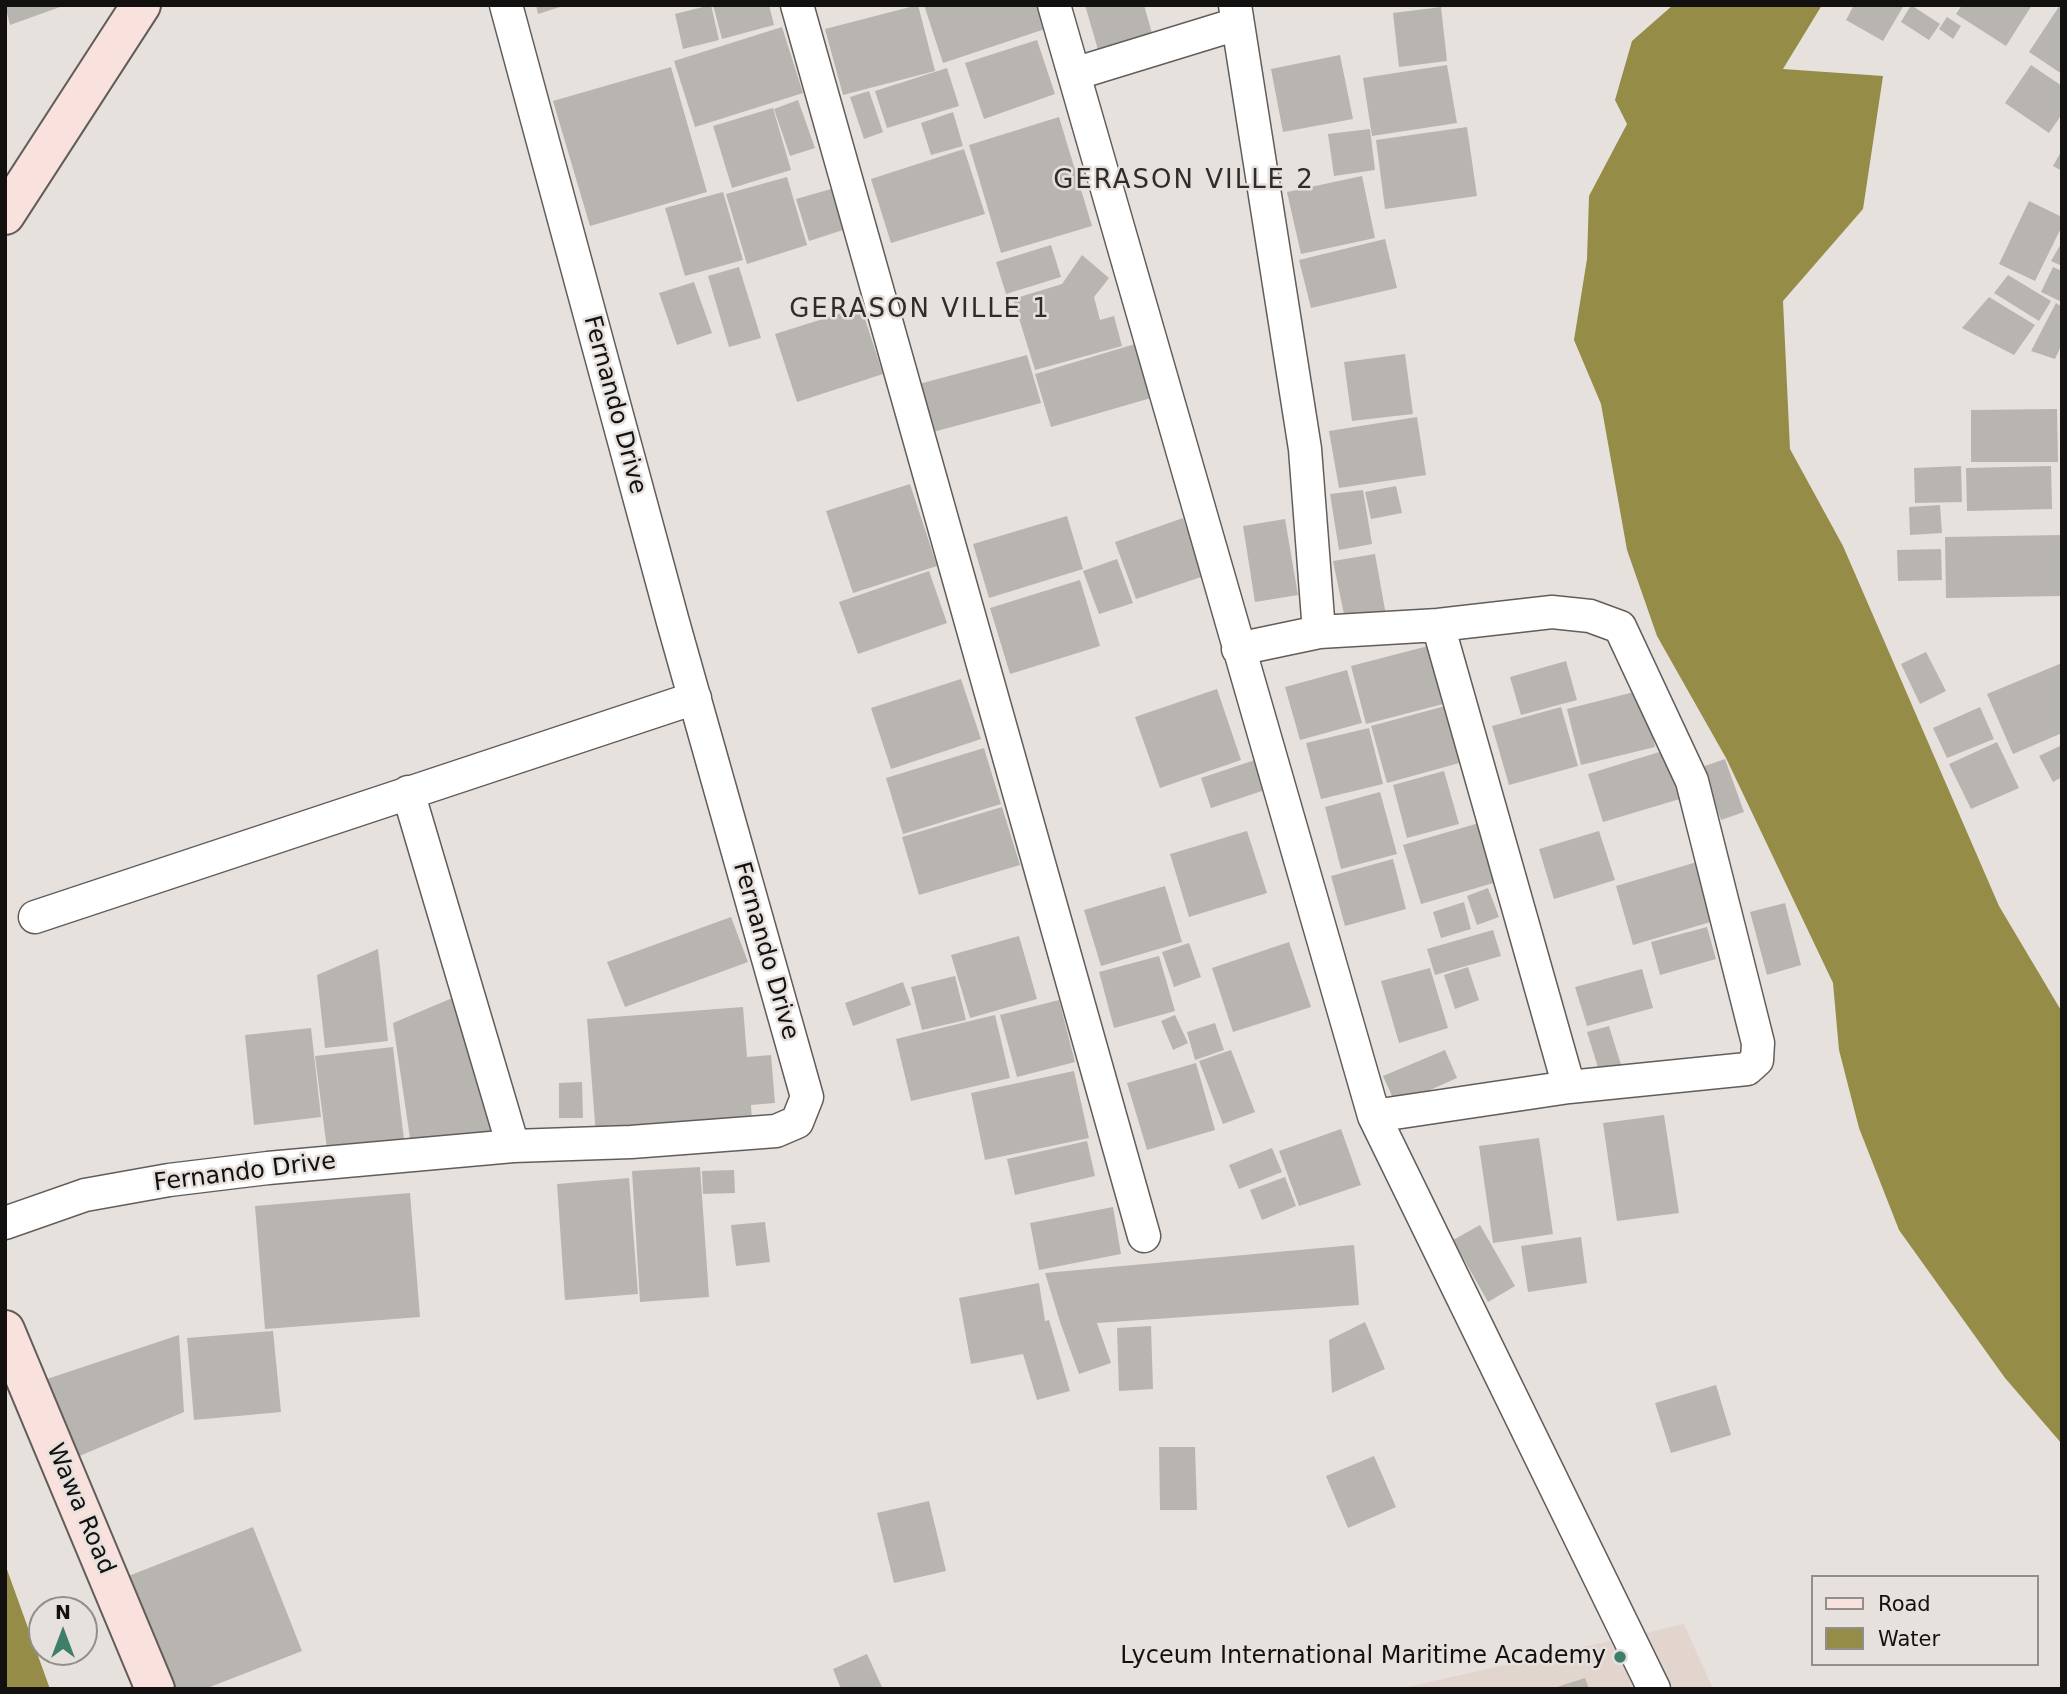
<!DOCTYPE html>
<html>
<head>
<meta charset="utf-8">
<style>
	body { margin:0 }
	#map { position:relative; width:2067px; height:1694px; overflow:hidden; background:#e7e1dd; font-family:"DejaVu Sans",sans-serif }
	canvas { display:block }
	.frame { position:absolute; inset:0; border:7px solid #131110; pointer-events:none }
	.legend { position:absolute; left:1811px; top:1575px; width:228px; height:91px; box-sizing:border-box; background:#e7e1dd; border:2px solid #928e8b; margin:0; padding:9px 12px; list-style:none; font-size:21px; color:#131110 }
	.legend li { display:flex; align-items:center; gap:14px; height:35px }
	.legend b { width:35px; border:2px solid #928e8b }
	.north { position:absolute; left:28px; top:1596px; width:70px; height:70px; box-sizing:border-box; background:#e7e1dd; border:2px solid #928e8b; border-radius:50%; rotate:0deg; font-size:19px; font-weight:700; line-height:28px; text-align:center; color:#131110 }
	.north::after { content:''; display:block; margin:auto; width:24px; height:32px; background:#407e6c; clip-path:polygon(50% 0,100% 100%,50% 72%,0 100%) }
</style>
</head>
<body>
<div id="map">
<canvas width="2067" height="1694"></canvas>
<div class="frame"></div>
<ul class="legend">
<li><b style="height:9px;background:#f9e2dd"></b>Road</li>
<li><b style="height:19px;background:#958c47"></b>Water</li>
</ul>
<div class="north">N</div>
</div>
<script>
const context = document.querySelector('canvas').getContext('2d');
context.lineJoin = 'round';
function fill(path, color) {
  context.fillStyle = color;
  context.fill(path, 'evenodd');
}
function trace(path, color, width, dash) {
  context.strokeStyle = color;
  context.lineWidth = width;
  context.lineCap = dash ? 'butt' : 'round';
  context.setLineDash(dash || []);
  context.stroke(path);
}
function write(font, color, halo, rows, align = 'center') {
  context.font = font + ' "DejaVu Sans",sans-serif';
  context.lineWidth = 5;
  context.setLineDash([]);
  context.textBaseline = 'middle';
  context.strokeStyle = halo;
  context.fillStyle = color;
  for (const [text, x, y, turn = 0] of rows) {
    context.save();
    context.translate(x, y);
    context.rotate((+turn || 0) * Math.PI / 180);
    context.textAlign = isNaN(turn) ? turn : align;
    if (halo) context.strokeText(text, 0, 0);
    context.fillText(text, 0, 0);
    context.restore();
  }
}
const built = new Path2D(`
	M1684,1624L1713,1689H1399Z`);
const water = new Path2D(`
	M1673,5H1822L1783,69L1883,76L1863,209L1783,301L1790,449L1843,546L1999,906L2062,1012V1444L2005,1378L1899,1230L1859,1128L1839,1050L1833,983L1726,758L1657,636L1627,550L1601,404L1574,340L1587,259L1589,196L1627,124L1615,100L1632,41Z
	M5,1564L50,1689H5Z`);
const building = new Path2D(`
	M5,5H63V6L10,25Z
	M536,5H563V6L538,14Z
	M711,5L719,40L683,49L675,14Z
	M713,5H769L774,25L722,39Z
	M918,5L935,71L843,95L825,29Z
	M924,5H1044L1051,27L943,63Z
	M1085,5H1144L1155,44L1101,60Z
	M1854,5H1904L1883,41L1846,20Z
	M1911,5L1940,24L1929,40L1901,22Z
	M1962,5H2032L2006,46L1956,14Z
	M2060,5H2062V74L2029,52Z
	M1441,7L1447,61L1399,67L1393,13Z
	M1947,17L1961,26L1953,39L1939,29Z
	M782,27L803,93L695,127L674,61Z
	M1037,40L1055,94L984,119L965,63Z
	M1340,55L1353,119L1283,132L1271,69Z
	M1447,65L1457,123L1372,136L1363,78Z
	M2031,65L2062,86V114L2049,133L2005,103Z
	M671,67L707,192L590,226L553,101Z
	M947,68L959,106L887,128L875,91Z
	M869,91L883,132L864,139L850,97Z
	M798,100L815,148L790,156L774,109Z
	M773,108L791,170L732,188L713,126Z
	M953,112L963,146L931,155L921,123Z
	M1059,117L1092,226L1001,253L969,145Z
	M1467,127L1477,196L1385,209L1376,140Z
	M1370,129L1375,170L1334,176L1328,134Z
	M964,149L985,214L891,243L871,179Z
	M2062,150V171L2053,166Z
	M1362,176L1375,238L1301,254L1287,192Z
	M787,177L807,245L747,264L726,194Z
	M831,189L843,230L809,241L796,199Z
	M723,192L743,260L685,276L665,208Z
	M2029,201L2062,217V226L2035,281L1999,264Z
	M1385,239L1397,288L1311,308L1299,260Z
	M2062,242V266L2051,261Z
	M1051,245L1061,277L1006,294L996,262Z
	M1082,255L1109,278L1094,297L1100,320L1114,316L1122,346L1035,370L1013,299L1062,284Z
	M739,267L761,338L729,347L708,276Z
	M2053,267L2062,271V302L2041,292Z
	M2008,275L2051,301L2039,321L1994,293Z
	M694,282L712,333L677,345L659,293Z
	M1989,297L2035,325L2014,355L1962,328Z
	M2056,303L2062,307V344L2055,359L2031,351Z
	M861,307L883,374L797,402L775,334Z
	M1135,344L1151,398L1051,427L1035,374Z
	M1405,354L1413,414L1352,421L1344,362Z
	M1027,355L1041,403L933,432L919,384Z
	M2057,409L2058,462H1971V410Z
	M1417,417L1426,475L1339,488L1329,431Z
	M1961,466L1962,502L1915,503L1914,468Z
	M2051,466L2052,509L1967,511L1966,468Z
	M910,484L937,566L853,593L826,511Z
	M1396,486L1402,513L1371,519L1365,492Z
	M1363,490L1372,544L1339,550L1330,494Z
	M1940,505L1942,533L1910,535L1909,507Z
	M1067,516L1083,569L989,598L973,544Z
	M1183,518L1204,576L1136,599L1115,542Z
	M1285,519L1298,595L1255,602L1243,526Z
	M2061,535V596L1946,598L1945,537Z
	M1941,549L1942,580L1898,581L1897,550Z
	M1375,554L1387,621L1347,629L1333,561Z
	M1117,559L1133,603L1099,614L1083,571Z
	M929,571L947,623L858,654L839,602Z
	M1080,580L1100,646L1010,674L990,608Z
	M1432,645L1447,703L1366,724L1351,666Z
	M1926,652L1946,691L1920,704L1901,664Z
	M1566,661L1577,700L1521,715L1510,677Z
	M2062,663V733L2013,754L1987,694Z
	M1347,670L1362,723L1300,740L1285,687Z
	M961,679L981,739L891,769L871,708Z
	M1217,689L1241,760L1160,788L1135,717Z
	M1642,690L1655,747L1581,765L1567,709Z
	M1449,705L1463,762L1387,783L1371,726Z
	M1561,707L1578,766L1509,785L1492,726Z
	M1980,707L1994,739L1947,758L1933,728Z
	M1369,728L1383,784L1321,799L1306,743Z
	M1997,742L2019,788L1971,809L1949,764Z
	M2062,745V777L2053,782L2039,756Z
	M984,748L1001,804L903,834L886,778Z
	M1669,749L1683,798L1603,822L1588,774Z
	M1725,759L1744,812L1721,820L1702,767Z
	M1255,760L1265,790L1211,808L1201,778Z
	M1444,771L1459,824L1407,838L1393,785Z
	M1380,792L1397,854L1341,869L1325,807Z
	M1002,807L1020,865L919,895L902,837Z
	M1479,823L1497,882L1421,904L1403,845Z
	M1247,831L1267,893L1189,917L1170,854Z
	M1599,831L1615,880L1554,899L1539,849Z
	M1393,859L1406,909L1345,926L1331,876Z
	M1707,859L1724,918L1633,945L1616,886Z
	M1165,886L1182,942L1101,966L1084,910Z
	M1488,888L1499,917L1477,925L1467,896Z
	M1464,902L1471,929L1441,938L1433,912Z
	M1785,903L1801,965L1767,975L1750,912Z
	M731,917L748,962L625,1007L607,962Z
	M1707,927L1716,959L1660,975L1651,942Z
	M1493,930L1501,956L1435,975L1427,949Z
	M1019,936L1037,999L970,1018L951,955Z
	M1289,942L1311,1007L1233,1032L1212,968Z
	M1189,943L1201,977L1174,987L1162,952Z
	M378,949L388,1041L325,1048L317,975Z
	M1159,956L1175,1011L1114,1028L1099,972Z
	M1468,967L1479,1000L1455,1009L1444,975Z
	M1430,968L1448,1028L1399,1043L1381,981Z
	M1642,969L1653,1008L1587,1026L1575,987Z
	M955,976L966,1020L922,1030L911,987Z
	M903,982L911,1005L853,1026L845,1003Z
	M457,996L497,1135L411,1145L393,1023Z
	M1059,1000L1075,1062L1017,1077L1000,1015Z
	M743,1007L747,1057L771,1055L775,1103L751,1105L752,1125L596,1136L587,1019Z
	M995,1015L1010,1078L911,1101L896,1039Z
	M1175,1015L1188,1043L1173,1050L1161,1021Z
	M1215,1023L1224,1050L1195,1060L1187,1032Z
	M1609,1026L1623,1071L1601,1077L1587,1032Z
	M311,1028L321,1117L254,1125L245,1035Z
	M393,1047L405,1148L328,1157L315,1056Z
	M1231,1050L1255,1112L1223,1124L1199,1061Z
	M1445,1050L1457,1078L1396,1105L1383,1076Z
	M1196,1063L1215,1130L1147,1150L1127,1083Z
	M1074,1071L1089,1138L985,1160L971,1093Z
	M582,1082L583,1118H559V1083Z
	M1664,1115L1679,1213L1617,1221L1603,1123Z
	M1341,1129L1361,1185L1299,1206L1279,1151Z
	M1539,1138L1553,1234L1493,1243L1479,1146Z
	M1087,1141L1095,1176L1015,1195L1007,1159Z
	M1272,1148L1282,1172L1239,1189L1229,1165Z
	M700,1167L709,1297L640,1302L632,1171Z
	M734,1170L735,1193L703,1194L702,1171Z
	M1285,1177L1296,1206L1262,1220L1250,1190Z
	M629,1178L638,1294L565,1300L557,1184Z
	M410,1193L420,1317L265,1329L255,1206Z
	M1113,1207L1121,1254L1039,1270L1030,1223Z
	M765,1222L770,1262L736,1266L731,1225Z
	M1480,1225L1515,1286L1488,1302L1453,1240Z
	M1581,1237L1587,1283L1528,1292L1521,1246Z
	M1354,1245L1359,1305L1097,1323L1111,1363L1079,1374L1061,1325L1045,1273Z
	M1039,1283L1045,1321L1049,1320L1070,1391L1037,1400L1023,1354L971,1364L959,1298Z
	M1365,1322L1385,1369L1332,1393L1329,1340Z
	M1151,1326L1153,1389L1119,1391L1117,1328Z
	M273,1331L281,1412L194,1420L187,1338Z
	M179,1335L184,1412L77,1457L47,1379Z
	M1716,1385L1731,1435L1671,1453L1655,1403Z
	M1159,1447H1195L1197,1510H1160Z
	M1374,1456L1396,1507L1348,1528L1326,1476Z
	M929,1501L946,1571L894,1583L877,1513Z
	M253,1527L302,1651L205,1689H171L126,1577Z
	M867,1654L882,1687L841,1689L833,1669Z
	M1585,1678L1589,1689H1554V1688Z`);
const street = new Path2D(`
	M797,5L1144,1236
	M1054,5L1374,1116L1654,1689
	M1235,5L1305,449L1319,632L1438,625L1552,612L1590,616L1620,627L1692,781L1758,1043L1757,1060L1747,1069L1569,1087L1374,1116
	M1074,74L1237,24
	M1438,625L1569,1087
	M1238,649L1319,632
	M408,792L513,1146
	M35,917L695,698
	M5,1223L85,1195L169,1180L268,1168L513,1146L631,1142L776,1131L797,1122L807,1097L673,622L506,5`);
const secondary = new Path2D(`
	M5,215L141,5
	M5,1330L155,1689`);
const markers = [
	[1620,1657,7,"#407e6c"]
];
const streetNames = [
	["Fernando Drive",614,405,75],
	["Fernando Drive",765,951,74],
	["Fernando Drive",245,1173,-7],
	["Wawa Road",80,1509,67]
];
const poiNames = [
	["Lyceum International Maritime Academy",1606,1657]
];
const neighbourhoodNames = [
	["GERASON VILLE 2",1184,181],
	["GERASON VILLE 1",920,310]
];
fill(built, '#e2d5cd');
fill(water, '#958c47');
fill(building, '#b8b4af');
trace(street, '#625d5a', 35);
trace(secondary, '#625d5a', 42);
trace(street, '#fff', 32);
trace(secondary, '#f9e2dd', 38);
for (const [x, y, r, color] of markers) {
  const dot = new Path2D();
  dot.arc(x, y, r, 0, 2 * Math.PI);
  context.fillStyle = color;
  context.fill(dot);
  trace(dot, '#e7e1dd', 2.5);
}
write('24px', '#131110', '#e7e1dd', streetNames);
write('24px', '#131110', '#e7e1dd', poiNames, 'right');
context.letterSpacing = '2px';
write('26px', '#312c29', '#e7e1dd', neighbourhoodNames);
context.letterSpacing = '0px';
</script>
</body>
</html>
